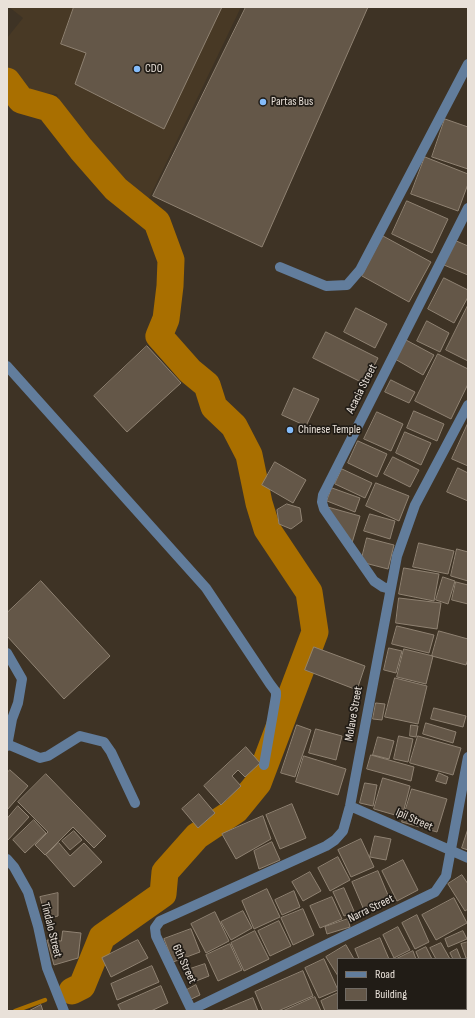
<!DOCTYPE html>
<html>
<head>
<meta charset="utf-8">
<style>
	body { margin:0 }
	#map { position:relative; width:475px; height:1018px; overflow:hidden; background:#3e3325; font-family:"Sofia Sans Condensed",sans-serif }
	canvas { display:block }
	.frame { position:absolute; inset:0; border:8px solid #e9e1d9; pointer-events:none }
	.legend { position:absolute; left:337px; top:958px; width:130px; height:52px; box-sizing:border-box; background:#211c16; border:1px solid #716b64; margin:0; padding:5px 7px; list-style:none; font-size:12px; color:#e9e1d9 }
	.legend li { display:flex; align-items:center; gap:8px; height:20px }
	.legend b { width:20px; border:1px solid #716b64 }
</style>
</head>
<body>
<div id="map">
<canvas width="475" height="1018"></canvas>
<div class="frame"></div>
<ul class="legend">
<li><b style="height:5px;background:#627d9c"></b>Road</li>
<li><b style="height:11px;background:#645748"></b>Building</li>
</ul>
</div>
<script>
const context = document.querySelector('canvas').getContext('2d');
context.lineJoin = 'round';
function fill(path, color) {
  context.fillStyle = color;
  context.fill(path, 'evenodd');
}
function trace(path, color, width, dash) {
  context.strokeStyle = color;
  context.lineWidth = width;
  context.lineCap = dash ? 'butt' : 'round';
  context.setLineDash(dash || []);
  context.stroke(path);
}
function write(font, color, halo, rows, align = 'center') {
  context.font = font + ' "Sofia Sans Condensed",sans-serif';
  context.lineWidth = 3.5;
  context.setLineDash([]);
  context.textBaseline = 'middle';
  context.strokeStyle = halo;
  context.fillStyle = color;
  for (const [text, x, y, turn = 0] of rows) {
    context.save();
    context.translate(x, y);
    context.rotate((+turn || 0) * Math.PI / 180);
    context.textAlign = isNaN(turn) ? turn : align;
    if (halo) context.strokeText(text, 0, 0);
    context.fillText(text, 0, 0);
    context.restore();
  }
}
const built = new Path2D(`
	M9,7H241L143,211L65,125L57,94L20,92L7,73V38L23,18Z`);
const stream = new Path2D(`
	M15,1011L45,1000`);
const river = new Path2D(`
	M7,81L21,100L49,108L81,149L116,189L157,222L171,260L170,286L166,319L159,336L190,371L207,385L214,407L234,426L249,455L259,503L267,529L309,592L315,632L258,783L236,810L197,836L165,872L163,894L102,937L82,986L72,991`);
const building = new Path2D(`
	M74,7H222L164,129L75,84L86,53L61,44Z
	M246,7H368L262,247L153,196Z
	M445,119L468,127V169L432,157Z
	M425,157L468,174V184L458,211L411,194Z
	M407,201L448,219L432,253L392,234Z
	M383,236L431,262L409,302L362,276Z
	M454,240L468,246V275L444,265Z
	M444,278L468,290V297L454,323L428,309Z
	M468,305V361L446,350Z
	M356,308L387,324L375,348L344,332Z
	M427,321L449,333L440,352L417,341Z
	M326,332L378,358L365,384L313,358Z
	M406,340L434,355L423,375L395,359Z
	M147,346L181,383L127,432L94,396Z
	M438,354L468,369V384L451,419L415,401Z
	M391,380L415,392L409,403L385,392Z
	M294,388L319,399L306,426L282,415Z
	M414,411L444,424L437,441L407,428Z
	M377,412L403,424L391,451L364,439Z
	M468,423V466L452,459Z
	M405,432L431,443L421,465L396,453Z
	M358,441L387,454L377,477L348,463Z
	M393,457L419,470L410,487L384,474Z
	M275,462L306,480L293,503L262,485Z
	M458,468L468,473V501L447,492Z
	M342,469L372,483L365,498L335,484Z
	M376,483L409,496L399,521L366,506Z
	M332,488L360,498L355,512L327,501Z
	M287,504L300,508L302,521L291,529L279,524L277,510Z
	M324,506L360,516L352,543Z
	M370,514L395,521L390,539L364,531Z
	M367,538L394,545L388,569L361,562Z
	M419,543L454,551L448,574L413,567Z
	M457,549L468,552V581L451,576Z
	M404,568L439,574L434,601L399,594Z
	M443,577L455,581L448,604L436,600Z
	M41,581L110,656L64,699L7,636V613Z
	M456,582L468,585V604L452,600Z
	M399,598L441,603L437,629L396,623Z
	M397,626L434,635L429,653L392,644Z
	M439,631L468,639V659L466,665L432,656Z
	M314,647L365,666L357,690L305,670Z
	M389,648L402,651L396,673L384,670Z
	M404,649L433,656L426,684L397,677Z
	M395,678L427,686L418,724L385,717Z
	M376,703L385,704L382,720L373,719Z
	M434,708L466,716L463,727L431,719Z
	M426,723L456,732L453,743L423,734Z
	M297,725L311,730L295,777L281,773Z
	M411,725L418,726L416,737L410,736Z
	M316,729L342,736L336,760L309,753Z
	M399,736L413,739L408,762L394,759Z
	M418,736L461,748L453,775L410,763Z
	M378,737L394,741L389,759L373,755Z
	M246,747L260,763L245,777L238,770L232,776L241,786L221,805L204,786Z
	M371,755L414,767L411,781L367,769Z
	M304,756L346,769L338,795L296,782Z
	M10,770L28,786L7,810V773Z
	M439,773L448,777L446,784L436,781Z
	M46,774L106,836L94,848L73,827L45,855L35,845L48,832L18,802Z
	M383,778L410,786L402,817L374,809Z
	M365,783L377,785L373,806L360,803Z
	M412,789L447,799L437,832L402,822Z
	M199,794L215,813L198,828L182,809Z
	M292,804L306,838L280,849L266,815Z
	M18,806L29,817L7,841V819Z
	M263,816L271,839L236,859L222,834Z
	M34,820L46,833L25,853L13,840Z
	M468,829V850L462,848Z
	M74,831L82,840L70,850L62,841Z
	M375,836L391,839L386,860L370,857Z
	M361,839L374,867L351,877L338,850Z
	M272,842L280,860L259,869L254,851Z
	M59,843L70,856L84,843L102,862L74,887L46,855Z
	M338,857L350,880L330,891L318,868Z
	M403,860L418,890L397,901L382,871Z
	M378,871L390,900L364,910L352,882Z
	M310,872L321,891L303,901L292,882Z
	M462,875L468,884V909L465,911L448,884Z
	M344,888L354,911L344,916L333,892Z
	M267,889L280,917L254,929L242,901Z
	M294,891L300,907L282,915L275,900Z
	M58,893V916L46,919L40,897Z
	M332,897L342,919L320,928L310,906Z
	M454,898L467,923L436,940L422,915Z
	M303,909L314,935L293,945L281,918Z
	M243,911L252,928L231,940L221,922Z
	M215,912L229,941L206,953L191,924Z
	M417,915L429,942L415,949L402,923Z
	M348,919L350,927L327,934L325,927Z
	M279,921L291,946L270,956L258,931Z
	M398,927L410,950L394,958L383,935Z
	M191,929L200,952L173,962L164,939Z
	M63,931L81,933L78,958L54,965L47,940L61,941Z
	M255,931L269,959L244,971L231,943Z
	M463,931L467,939L448,947L445,939Z
	M380,938L389,959H359L355,949Z
	M138,940L148,958L111,977L102,958Z
	M468,942V958H466L461,944Z
	M441,943L450,959H436L430,948Z
	M230,944L242,970L218,981L206,955Z
	M346,945L354,959H338V976L326,957Z
	M426,947L432,959H419L416,952Z
	M457,949L461,959H453L450,953Z
	M413,951L416,959H396Z
	M324,959L338,990L319,998L305,968Z
	M205,964L209,976L191,983L187,970Z
	M152,966L159,982L117,1000L111,984Z
	M303,971L313,996L278,1011H263L255,992Z
	M196,985L200,995L189,1000L185,991Z
	M161,986L168,1003L151,1011H121L118,1005Z
	M338,993V1009H352L353,1011H325L321,1001Z
	M315,997L321,1011H283Z
	M253,998L258,1011H221Z
	M466,999L468,1003V1011H438L443,1009H466Z
	M41,1005L43,1011H29Z`);
const minor = new Path2D(`
	M280,267L326,286L347,285L360,270L468,64
	M7,366L206,588L270,684L276,692V696L264,765
	M390,589L383,587L374,581L324,509L322,502L323,495L468,208
	M7,653L22,679L18,703L12,719L7,746
	M7,744L40,758L48,756L80,736L104,742L111,752L135,803
	M350,806L468,858
	M7,859L14,867L28,892L38,926L47,968L64,1011
	M466,977L468,976
	M191,1010L435,892L446,876L468,757
	M192,1011L156,936L155,928L160,921L326,846L335,840L343,831L350,806L397,556L415,505L468,405
	M395,1011L399,1009`);
const markers = [
	[137,69,4,"#84bcfb"],
	[263,102,4,"#84bcfb"],
	[290,430,4,"#84bcfb"]
];
const poiNames = [
	["CDO",145,69],
	["Partas Bus",271,102],
	["Chinese Temple",298,430]
];
const streetNames = [
	["Acacia Street",362,389,-63],
	["Molave Street",354,714,-80],
	["Ipil Street",414,820,24],
	["Narra Street",371,909,-26],
	["Tindalo Street",51,930,76],
	["6th Street",184,964,65]
];
fill(built, '#483925');
trace(stream, '#a96f00', 4.5);
trace(river, '#a96f00', 27);
fill(building, '#645748');
trace(building, '#8f8272', 1);
trace(minor, '#627d9c', 10);
for (const [x, y, r, color] of markers) {
  const dot = new Path2D();
  dot.arc(x, y, r, 0, 2 * Math.PI);
  context.fillStyle = color;
  context.fill(dot);
  trace(dot, '#211c16', 1.5);
}
write('12px', '#e9e1d9', '#211c16', poiNames, 'left');
write('12px', '#e9e1d9', '#211c16', streetNames);
</script>
</body>
</html>
